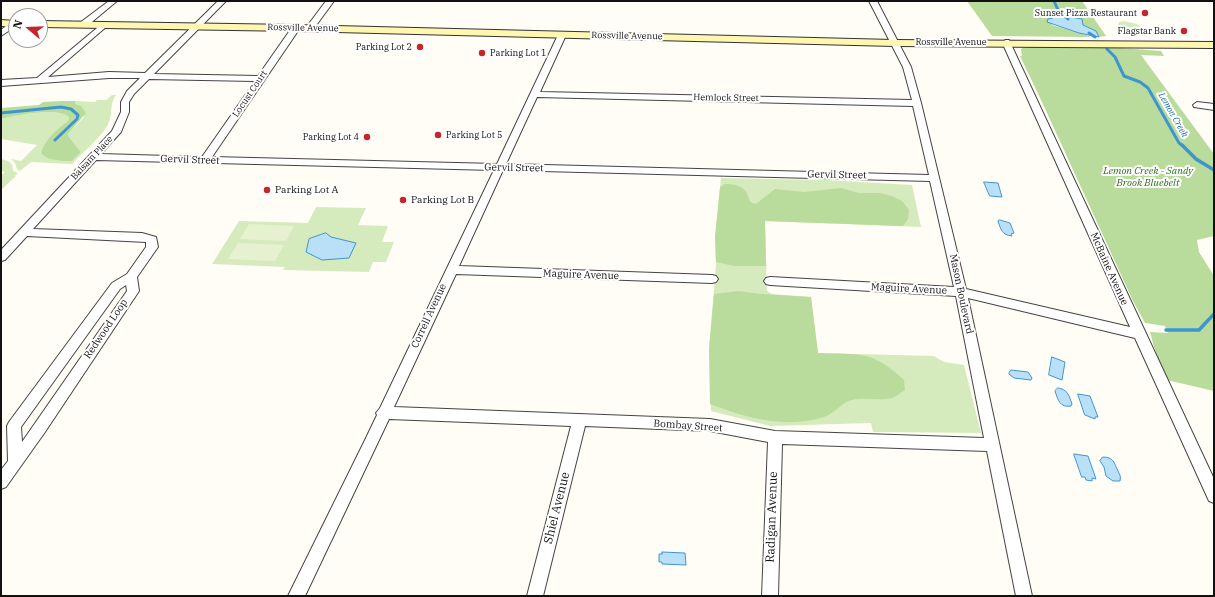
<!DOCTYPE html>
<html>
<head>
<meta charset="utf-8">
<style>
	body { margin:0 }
	#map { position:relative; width:1215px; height:597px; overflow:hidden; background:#fffdf5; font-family:"IBM Plex Serif",serif }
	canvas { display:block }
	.frame { position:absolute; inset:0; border:2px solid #111; pointer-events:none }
	.north { position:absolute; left:8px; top:8px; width:40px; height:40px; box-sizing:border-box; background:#fff; border:1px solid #a0a0a0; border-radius:50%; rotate:289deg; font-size:11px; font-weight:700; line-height:16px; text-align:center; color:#111 }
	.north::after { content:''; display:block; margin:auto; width:14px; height:18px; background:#c4262e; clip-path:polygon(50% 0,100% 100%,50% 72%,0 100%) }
</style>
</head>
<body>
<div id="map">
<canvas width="1215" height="597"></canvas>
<div class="frame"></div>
<div class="north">N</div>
</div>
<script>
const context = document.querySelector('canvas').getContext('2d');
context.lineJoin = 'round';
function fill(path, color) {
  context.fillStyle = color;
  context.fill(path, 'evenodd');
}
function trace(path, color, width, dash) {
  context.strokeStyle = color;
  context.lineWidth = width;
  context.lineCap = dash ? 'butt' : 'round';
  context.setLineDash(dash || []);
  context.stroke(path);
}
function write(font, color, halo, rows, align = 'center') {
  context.font = font + ' "IBM Plex Serif",serif';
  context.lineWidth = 4;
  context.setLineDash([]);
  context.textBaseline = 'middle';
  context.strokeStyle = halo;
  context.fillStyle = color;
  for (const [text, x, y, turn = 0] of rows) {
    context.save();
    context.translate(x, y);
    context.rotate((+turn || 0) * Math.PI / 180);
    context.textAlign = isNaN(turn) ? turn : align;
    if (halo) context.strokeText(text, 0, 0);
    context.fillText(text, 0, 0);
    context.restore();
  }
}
const green = new Path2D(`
	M1124,21L1137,24L1153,36H1132L1118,25L1119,22Z
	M112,95H116C109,105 113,112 109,122C105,134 81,154 72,164L31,162L20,171L17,169L15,163L11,159L21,161L37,145L1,139V119C16,115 56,107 70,117L69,120L58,129L52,159L72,161L81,152L69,137L68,134L84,117L75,104L76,101L95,102L97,100H106Z
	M1,159C9,161 13,162 13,171L18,173L15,176H16L1,190V175L5,172L1,171Z
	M721,178L826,180L912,185L921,227L765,221L767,291L772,294L811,297L818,353L934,356L944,362L964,365L981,433L873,432L871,423L770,426L711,411L709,348L716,265L715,237Z
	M316,207L366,208L358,225L388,226L382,242H394L386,262H373L369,272L283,270L285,267L212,264L239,221L308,223Z`);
const forest = new Path2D(`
	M967,1H1082L1106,36L1099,37L1096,31L1083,25L1079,17L1054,14L1051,15L1053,18L1052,25L1089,36L1090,37L992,36Z
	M1028,47H1108L1161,51L1164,56L1141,55L1214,154V236L1197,240L1199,252L1214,276V391L1167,380L1154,347L1150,332L1168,333L1165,326L1145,323L1133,301L1042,102L1020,56H1022L1021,50L1022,48Z
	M61,101H76L75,104L81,106L86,113L68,134L69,137L81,152L72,161C61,161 48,161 41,153C45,139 57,129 69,120V117C57,107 16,115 1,119V108L39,105L43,102Z
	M725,184C740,184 747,188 750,202L756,204L775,189L804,192L841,188L859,193H880L892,196L902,201L909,210L908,219L903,226L765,221L766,266H734L716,262L715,237L720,187Z
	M738,291L761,294L811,297L818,353C859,355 871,349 904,380L905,390C901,392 896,397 892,398C879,401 865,397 852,400C842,402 834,414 824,417C786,429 746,418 710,404L709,349L714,294Z`);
const pitch = new Path2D(`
	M249,224L294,226L286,241L240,239Z
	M238,243L284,245L275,261L228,259Z`);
const water = new Path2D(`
	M1054,14L1082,19L1083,25L1096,31L1099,37L1079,33L1047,22L1048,19L1053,18L1051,15Z
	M984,182L998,183L1002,197L990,196Z
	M1000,220L1010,223L1014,233L1011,234L1012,236C1002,235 1001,230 998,221Z
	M326,233L331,237L356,243L349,258L322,260L306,252L309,239Z
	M1052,357L1065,362L1062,380L1049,375Z
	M1011,370L1028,372L1032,378L1031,380L1014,378L1009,374Z
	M1058,388C1067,389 1069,395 1072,404L1071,406C1060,408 1058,400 1055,391Z
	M1078,394L1090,396L1098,417H1095V419L1085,415Z
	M1074,454L1088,456L1096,479L1092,478V481L1086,480L1085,477H1082Z
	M1103,457C1114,457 1114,463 1118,471C1120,475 1121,476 1120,481H1113L1106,476L1104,467L1100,461Z
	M662,552L685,553L686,565L662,564V562H659V554H662Z`);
const streamFar1 = new Path2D(`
	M1054,1L1058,10L1068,19
	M1089,33L1095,37
	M1107,49L1115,57L1124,76L1140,82L1148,88L1179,143L1183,146
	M1,113L61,107L71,109L78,115L77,119L55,140`);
const stream = new Path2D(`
	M1182,145L1196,159L1214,170
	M1166,330H1199L1214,314`);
const street = new Path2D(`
	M109,1H117L87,26H81V22Z
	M218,1H226L154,74L258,76L293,26H296L300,28L212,157L497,164L558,35L562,33L566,35L540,92L912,100L903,67L869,1H877L911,67L921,103L966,289L1130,327L1002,42L1006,40H1009L1214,479V503L1209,501L1135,338L968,298L1032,596H1016L987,451L782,444L778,596H762L768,442L710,431L585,426L543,596H527L571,426L389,419L305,596H288L366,438L377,415L376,413L380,408L494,170L96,160L33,229L142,233L156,237L158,247L137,277L139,291L45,432L6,487L1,489V470L8,461L7,426L9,422L112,283L127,274L146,247V242L27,236L5,260L1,261V250L112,131L121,112V102L127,91L140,78H109L1,86V80L37,78L103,23H106V27L48,77L109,72L145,73ZM149,79L255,81L202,157L101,154L121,132L129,112V102L134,94ZM537,97L913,106L929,175L506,164ZM503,170L930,181L954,287L770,277L766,278L764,281L766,284L770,285L956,296L984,438L775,431L710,419L394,407L456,274L712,283L716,282L718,279L716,276L712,275L459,266ZM126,285L127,291L22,442L21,427L120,289Z
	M326,1H334L312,31H306L305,29Z
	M11,22H16V26L1,36V30Z
	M1197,102L1214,104V110L1194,107L1193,105Z`);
const secondary = new Path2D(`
	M1,20L16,21V27L1,26Z
	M40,21L296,25L894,40L1214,42V48L894,46L296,31L40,27Z`);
const markers = [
	[1145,13,4,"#c4262e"],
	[1184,31,4,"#c4262e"],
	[420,47,4,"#c4262e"],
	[482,53,4,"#c4262e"],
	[438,135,4,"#c4262e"],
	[367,137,4,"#c4262e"],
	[267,190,4,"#c4262e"],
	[403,200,4,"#c4262e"]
];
const farPoinames = [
	["Sunset Pizza Restaurant",1137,13],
	["Flagstar Bank",1176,31],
	["Parking Lot 2",412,47],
	["Parking Lot 1",490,53,"left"],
	["Parking Lot 5",446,135,"left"],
	["Parking Lot 4",359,137]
];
const farStreetnames = [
	["Rossville Avenue",303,28,1],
	["Rossville Avenue",627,36,1],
	["Rossville Avenue",951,42],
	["Locust Court",250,94,-56],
	["Hemlock Street",726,98,1],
	["Balsam Place",92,158,-47]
];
const farWaternames = [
	["Lemon Creek",1173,115,60]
];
const streetNames = [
	["Gervil Street",190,160,2],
	["Gervil Street",514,168,1],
	["Gervil Street",837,175,1],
	["McBaine Avenue",1109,269,66],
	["Maguire Avenue",581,275,2],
	["Maguire Avenue",909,289,3],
	["Mason Boulevard",961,294,78],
	["Correll Avenue",429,316,-65],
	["Redwood Loop",106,329,-56],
	["Bombay Street",688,426,4]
];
const parkNames = [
	["Lemon Creek - Sandy",1148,171],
	["Brook Bluebelt",1148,183]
];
const poiNames = [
	["Parking Lot A",275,190],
	["Parking Lot B",411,200]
];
const nearStreetnames = [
	["Shiel Avenue",557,508,-76],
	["Radigan Avenue",772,517,-88]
];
fill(green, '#d5ebbd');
fill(forest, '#b9dc9c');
fill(pitch, '#e6f2cf');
fill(water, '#b9e0f7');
trace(water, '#3f96cf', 1);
trace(streamFar1, '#3f96cf', 3);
trace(stream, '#3f96cf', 3.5);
trace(street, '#444', 2);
trace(secondary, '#333', 2);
fill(street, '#fff');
fill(secondary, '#fff6b0');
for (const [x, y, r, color] of markers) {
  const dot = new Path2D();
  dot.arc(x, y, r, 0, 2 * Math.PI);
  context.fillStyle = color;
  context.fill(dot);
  trace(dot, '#fff', 1.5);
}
write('9px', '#111', '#fff', farPoinames, 'right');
write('9px', '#111', '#fff', farStreetnames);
write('italic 9px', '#1768a6', '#fff', farWaternames);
write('10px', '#111', '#fff', streetNames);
write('italic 10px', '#2f6b1f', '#fff', parkNames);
write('10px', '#111', '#fff', poiNames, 'left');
write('12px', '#111', '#fff', nearStreetnames);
</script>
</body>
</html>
